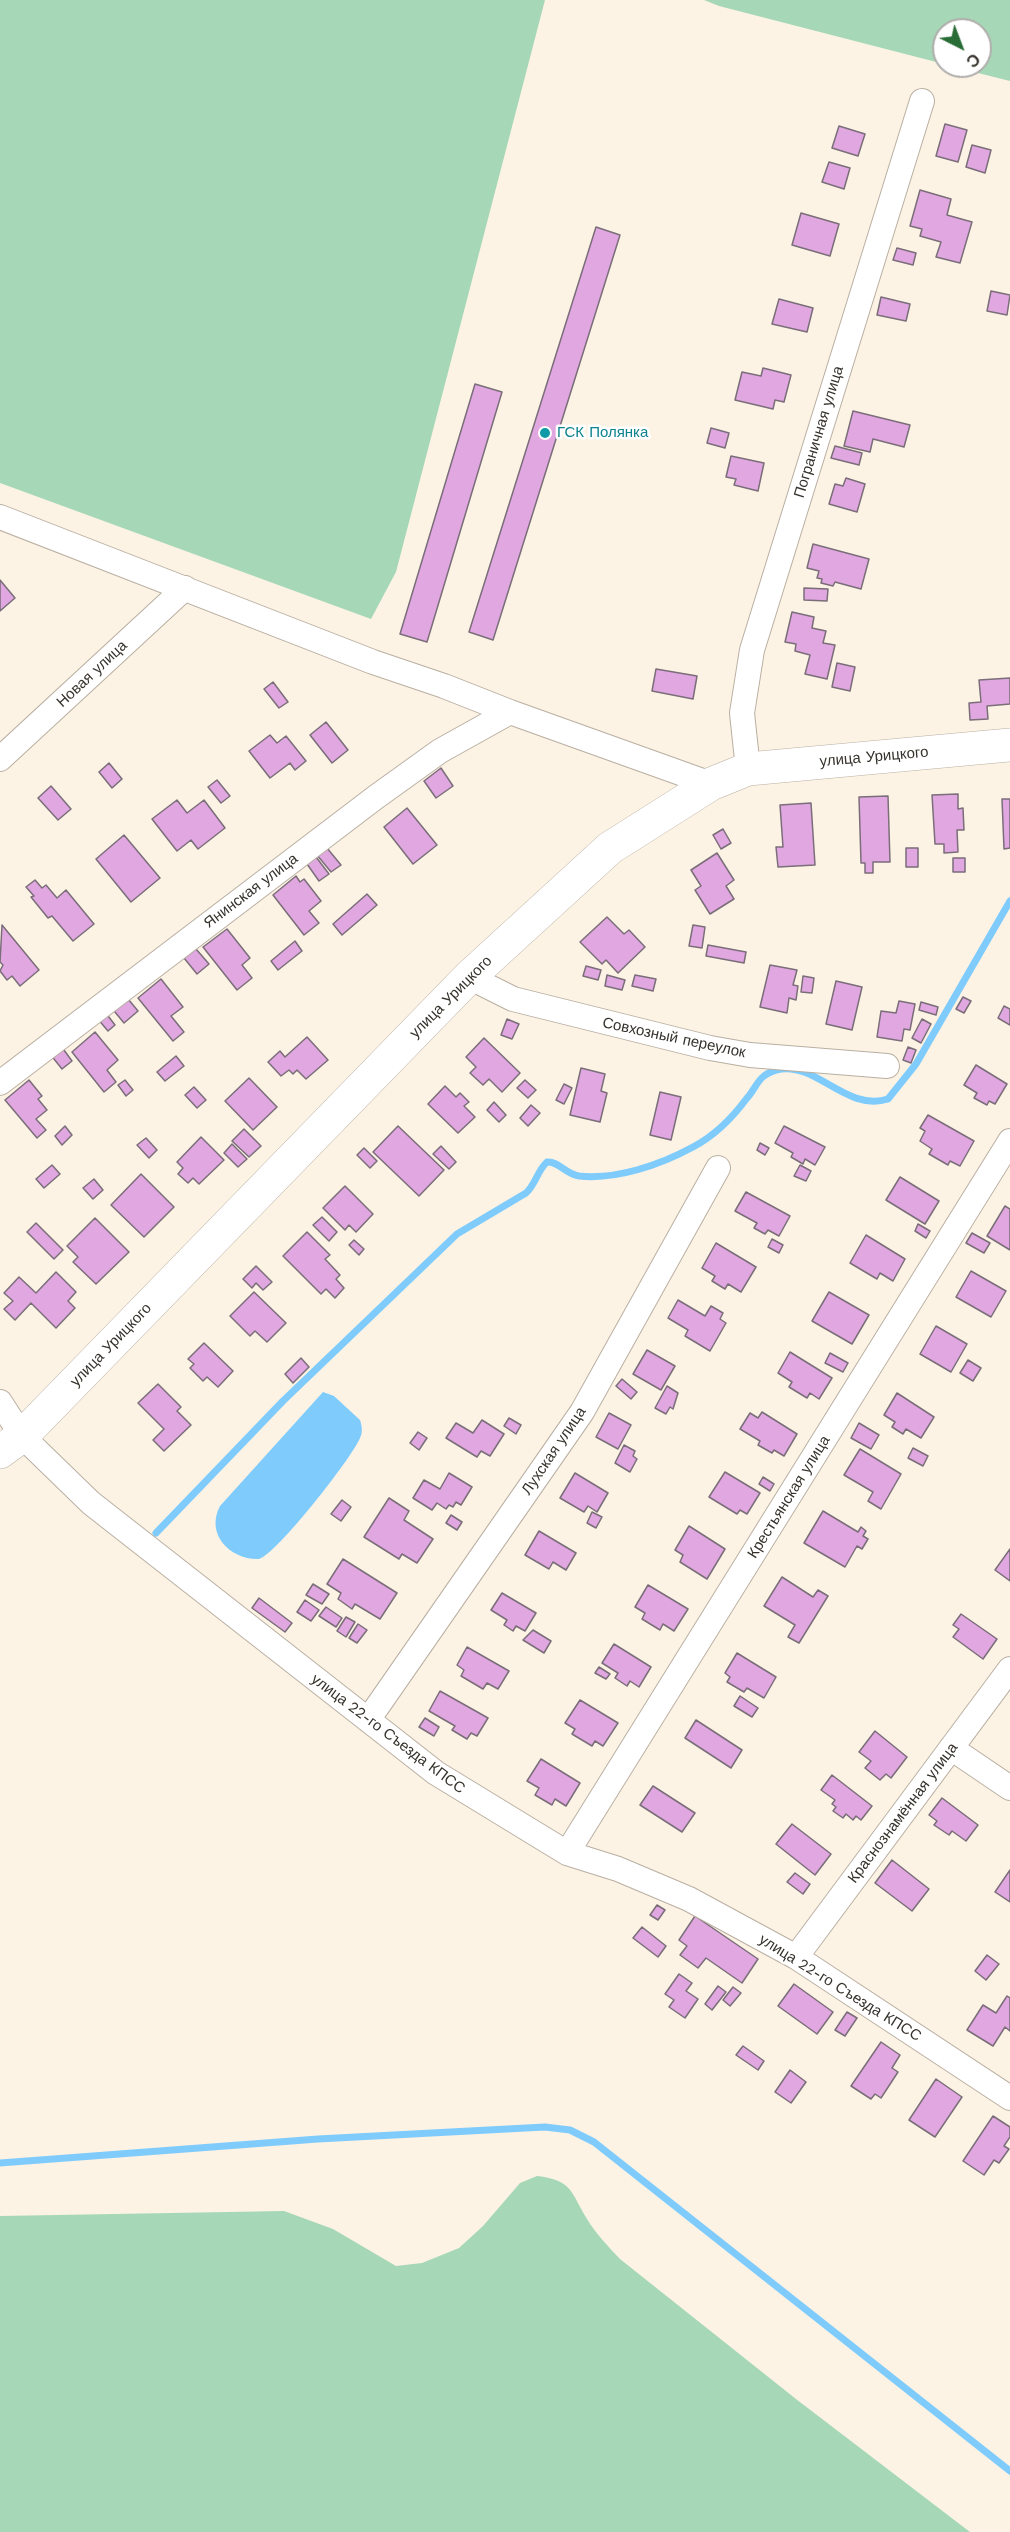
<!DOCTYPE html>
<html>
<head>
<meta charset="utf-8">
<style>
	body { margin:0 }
	#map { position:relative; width:1010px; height:2532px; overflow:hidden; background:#fdf3e5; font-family:"Work Sans",sans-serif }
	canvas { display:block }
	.north { position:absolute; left:932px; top:18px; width:60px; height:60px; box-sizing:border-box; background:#fff; border:2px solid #afadab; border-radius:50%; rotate:138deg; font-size:16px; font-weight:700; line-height:24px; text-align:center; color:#36322c }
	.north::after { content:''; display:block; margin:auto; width:21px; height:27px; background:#296c36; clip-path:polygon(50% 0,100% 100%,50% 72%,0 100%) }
</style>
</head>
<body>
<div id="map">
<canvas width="1010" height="2532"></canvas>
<div class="north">С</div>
</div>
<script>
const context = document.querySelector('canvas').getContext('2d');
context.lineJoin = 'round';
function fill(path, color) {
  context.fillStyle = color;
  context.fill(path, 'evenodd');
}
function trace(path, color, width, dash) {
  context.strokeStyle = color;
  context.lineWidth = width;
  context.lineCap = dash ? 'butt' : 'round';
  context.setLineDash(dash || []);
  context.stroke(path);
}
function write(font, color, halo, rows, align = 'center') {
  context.font = font + ' "Work Sans",sans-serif';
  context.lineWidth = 5;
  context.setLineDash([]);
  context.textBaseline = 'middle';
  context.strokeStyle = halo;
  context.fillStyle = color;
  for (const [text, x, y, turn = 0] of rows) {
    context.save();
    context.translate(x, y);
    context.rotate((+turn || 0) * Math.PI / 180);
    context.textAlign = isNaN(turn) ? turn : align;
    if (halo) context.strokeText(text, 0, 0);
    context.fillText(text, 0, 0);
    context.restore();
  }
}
const green = new Path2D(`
	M0,0H545L396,572L371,619L0,483Z
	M704,0H1010V81L950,66H980V30H944V64L719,6Z
	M537,2176C573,2180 571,2193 587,2219C596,2234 608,2246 620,2259L796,2399L970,2532H0V2216L284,2211L333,2229L396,2266L422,2263L459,2248L483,2226L520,2183Z`);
const water = new Path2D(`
	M323,1392L334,1396L360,1420C362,1426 363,1432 360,1438C352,1458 276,1555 259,1559C230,1560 205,1534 220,1506Z`);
const stream = new Path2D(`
	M156,1533L283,1401L457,1234L526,1193C536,1184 537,1171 547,1162C559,1161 565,1174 579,1176C616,1180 660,1165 693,1147C714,1136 733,1117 747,1098C753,1092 757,1081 764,1076C768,1073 776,1070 781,1069C818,1064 847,1112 888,1099L916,1064L1010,901
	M0,2163L318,2139L545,2127L570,2130L594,2142L1010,2471`);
const building = new Path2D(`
	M945,124L967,130L958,162L936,156Z
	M839,126L865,134L858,156L832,148Z
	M972,145L991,150L985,173L966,167Z
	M829,162L850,168L844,189L822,182Z
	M920,190L951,199L947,215L972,222L960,263L936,257L941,242L920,236L922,229L910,226Z
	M801,213L839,224L830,256L792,245Z
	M596,227L620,235L493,640L469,632Z
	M897,248L916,253L913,265L893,260Z
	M991,291L1010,295L1007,315L987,311Z
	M881,297L910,304L906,321L877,315Z
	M779,299L813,308L807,332L772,324Z
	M763,368L791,375L784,402L775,400L773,409L735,400L742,372L761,376Z
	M475,384L502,392L427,642L400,634Z
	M853,411L910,425L904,447L873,439L870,452L844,446Z
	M711,428L729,433L725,448L707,443Z
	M835,446L862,453L859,465L831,458Z
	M731,456L764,463L758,491L734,485L736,479L726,477Z
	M846,478L865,484L857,512L829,504L835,484L843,486Z
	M813,544L869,559L861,589L835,582L833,586L821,583L822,579L817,578L819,571L807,568Z
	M0,580L15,598L0,611Z
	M804,588L828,589L827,601L804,600Z
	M792,612L814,617L812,628L826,631L823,643L835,645L827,679L805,674L810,655L795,651L796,644L785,642Z
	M837,663L855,667L850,691L832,687Z
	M656,669L697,676L693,699L652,691Z
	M1010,678V704L987,706L988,719L970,720L969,703L981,702L979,680Z
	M273,682L288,702L279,708L264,689Z
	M326,722L348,750L332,763L310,735Z
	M270,735L277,743L286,736L306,761L295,770L290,763L270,778L249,751Z
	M109,763L122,779L112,788L99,772Z
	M441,768L453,786L436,798L424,781Z
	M217,780L230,796L221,803L208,787Z
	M51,786L71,809L58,820L38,798Z
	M958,794V809L963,808L964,830H957L958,852L944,853V844H935L932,795Z
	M888,796L890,862H873V873H865V863H861L859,797Z
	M1002,799H1010V848L1004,849Z
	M177,800L187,813L204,800L225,828L198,849L191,840L177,851L152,819Z
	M811,803L815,865L778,867L776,847H783L780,805Z
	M407,808L437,845L413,864L384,827Z
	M723,829L731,843L721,849L713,835Z
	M124,835L160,878L131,902L96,859Z
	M327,848L341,865L331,872L317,855Z
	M906,848H918V867H906Z
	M717,853L734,880L726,886L734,899L710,914L695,890L701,886L691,870Z
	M316,857L329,874L319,881L307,864Z
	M953,858H965V872H953Z
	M296,876L300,882L304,879L321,901L309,911L319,923L304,935L273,895Z
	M35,880L42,888L46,885L57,898L66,890L94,924L73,941L52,916L48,918L31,897L34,896L26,887Z
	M367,894L377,905L342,935L333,924Z
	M607,917L624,934L629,930L645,947L618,973L606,960L602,964L580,942Z
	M2,925L39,970L20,986L12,976L7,980L0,971L3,965L0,962Z
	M693,925L705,927L702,948L689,946Z
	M227,929L250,958L242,965L252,978L237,990L203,947Z
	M295,941L302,951L278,970L271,961Z
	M708,945L746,952L744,963L706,956Z
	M196,949L209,964L197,974L184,958Z
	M770,965L797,970L793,985L798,986L796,1000L789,998L787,1013L760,1007Z
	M586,966L601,970L598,980L583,976Z
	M607,975L625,980L622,990L605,986Z
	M635,975L656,979L653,991L632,986Z
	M803,976L814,978L812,993L801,992Z
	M161,979L183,1007L171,1016L184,1032L173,1041L138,998Z
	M836,981L862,987L852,1030L826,1024Z
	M124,994L138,1011L124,1023L110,1006Z
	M963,997L971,1001L964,1013L956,1009Z
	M899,1001L915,1004L910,1030L904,1029L902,1041L877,1037L881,1011L896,1013Z
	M921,1002L938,1007L936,1015L919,1010Z
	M1004,1006L1010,1009V1025L998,1018Z
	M105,1012L115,1025L108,1031L97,1018Z
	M507,1019L519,1024L512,1039L501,1035Z
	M922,1019L931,1024L921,1043L912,1038Z
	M95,1032L118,1060L107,1070L116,1082L104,1092L72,1052Z
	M307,1037L328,1060L306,1079L297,1070L293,1074L289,1070L281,1076L268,1062L280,1051L285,1057Z
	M484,1038L520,1073L502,1092L489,1079L483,1085L470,1073L476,1067L466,1057Z
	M61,1046L72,1061L62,1069L50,1054Z
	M908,1047L916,1050L911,1063L903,1060Z
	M176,1056L184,1066L165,1081L157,1072Z
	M976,1065L1007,1084L995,1104L989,1101L987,1105L974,1098L977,1093L964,1085Z
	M581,1068L605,1074L601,1091L607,1093L600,1122L570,1115Z
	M249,1078L277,1107L253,1130L225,1101Z
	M29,1080L42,1096L38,1099L47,1110L36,1119L46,1130L37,1138L5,1100Z
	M125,1080L133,1090L126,1096L118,1085Z
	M525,1080L536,1090L528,1098L517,1088Z
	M564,1084L572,1088L564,1104L556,1100Z
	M445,1086L456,1097L460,1093L469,1102L464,1106L475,1117L458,1133L428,1104Z
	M194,1087L206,1100L197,1108L185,1095Z
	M660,1092L681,1097L671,1140L650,1135Z
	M494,1102L506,1115L499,1122L487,1110Z
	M531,1105L540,1113L528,1126L520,1118Z
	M928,1115L974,1141L960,1166L950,1161L948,1165L929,1154L932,1149L920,1141L925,1131L920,1128Z
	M65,1126L72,1135L62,1145L55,1136Z
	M398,1126L444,1170L419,1196L373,1152Z
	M784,1126L825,1147L815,1165L805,1159L803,1164L791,1157L793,1153L775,1143Z
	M244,1129L261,1146L249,1157L232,1141Z
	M201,1137L224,1160L199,1184L193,1178L188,1183L178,1174L183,1168L177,1162Z
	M146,1138L157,1150L149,1158L137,1145Z
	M760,1143L769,1148L765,1155L757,1150Z
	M232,1144L247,1159L238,1167L224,1153Z
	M441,1146L456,1162L449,1169L433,1154Z
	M364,1148L377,1161L370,1168L357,1155Z
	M52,1165L60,1174L44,1188L36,1179Z
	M800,1165L811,1171L806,1181L794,1176Z
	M141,1174L174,1207L144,1237L111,1205Z
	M900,1177L939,1201L925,1224L886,1200Z
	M94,1179L103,1190L93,1199L83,1188Z
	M345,1186L373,1214L356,1232L349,1225L345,1230L323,1208Z
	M746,1192L790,1216L779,1236L768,1230L765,1234L754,1228L757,1223L735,1211Z
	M1005,1206L1010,1209V1250L987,1236Z
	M322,1217L337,1232L329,1241L313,1225Z
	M95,1218L129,1252L96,1284L73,1262L78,1257L67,1246Z
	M36,1223L63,1250L54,1259L27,1232Z
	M918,1224L930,1231L926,1238L915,1231Z
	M307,1232L330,1255L325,1259L340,1275L336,1279L344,1288L335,1298L326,1289L321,1294L283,1256Z
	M972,1233L990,1243L984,1253L966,1243Z
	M866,1235L905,1259L893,1281L880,1273L877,1279L850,1263Z
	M772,1239L783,1245L779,1253L768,1247Z
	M354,1240L364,1249L359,1255L349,1245Z
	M716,1243L756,1267L741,1292L728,1284L725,1289L712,1281L715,1276L702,1268Z
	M256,1266L272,1282L263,1290L256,1283L252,1288L243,1279Z
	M971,1271L1006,1291L991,1317L956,1297Z
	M56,1272L76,1292L68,1301L75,1308L56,1328L31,1303L15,1320L4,1309L13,1301L4,1293L19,1277L36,1293Z
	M254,1292L286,1323L267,1342L255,1331L250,1336L230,1316Z
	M829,1292L869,1315L852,1344L812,1321Z
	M678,1300L705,1316L711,1306L723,1313L720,1319L726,1323L710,1351L685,1336L688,1330L668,1318Z
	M936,1326L967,1344L951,1372L920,1354Z
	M204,1343L233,1371L218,1387L207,1377L203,1381L190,1368L194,1364L188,1359Z
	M647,1350L675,1366L661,1390L633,1374Z
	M790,1352L832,1378L819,1399L810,1393L807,1398L789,1387L792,1382L778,1373Z
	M830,1353L848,1363L843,1372L825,1363Z
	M301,1358L309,1367L293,1383L285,1374Z
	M968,1360L981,1368L973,1381L960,1373Z
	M622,1379L637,1392L631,1399L616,1386Z
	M158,1384L181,1407L177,1411L191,1425L164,1451L153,1440L164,1429L138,1403Z
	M667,1386L678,1393L673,1409L670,1407L666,1414L655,1408Z
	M897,1393L934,1417L921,1438L906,1429L903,1434L892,1427L895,1422L884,1415Z
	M762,1412L797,1434L784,1456L774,1450L772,1453L758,1445L760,1441L740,1429L750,1413L758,1418Z
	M609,1413L631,1425L618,1449L596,1437Z
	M509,1418L521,1425L516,1434L504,1426Z
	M482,1420L504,1434L490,1456L481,1451L477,1457L446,1438L456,1423L473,1433Z
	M859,1423L879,1435L871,1449L851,1438Z
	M418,1432L427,1438L419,1450L410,1443Z
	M624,1445L635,1451L633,1456L637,1459L630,1472L615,1463Z
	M913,1448L928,1456L923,1466L908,1458Z
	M860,1449L901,1474L881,1509L868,1501L873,1492L844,1475Z
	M725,1472L760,1493L747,1514L740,1510L737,1514L709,1497Z
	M449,1473L472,1487L461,1505L456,1502L453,1507L449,1505L446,1509L437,1503L432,1510L413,1498L424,1480L440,1489Z
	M575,1473L608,1493L597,1512L588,1506L584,1512L560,1498Z
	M763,1477L774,1484L770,1491L759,1484Z
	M389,1498L409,1511L404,1520L433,1539L417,1563L402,1554L399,1559L364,1537Z
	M342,1500L351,1507L341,1521L331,1514Z
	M823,1511L858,1532L861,1527L866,1531L863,1536L868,1539L862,1549L857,1546L845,1567L804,1543Z
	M592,1512L602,1517L596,1528L587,1523Z
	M451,1515L462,1522L457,1530L446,1523Z
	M689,1526L725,1549L707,1579L680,1562L683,1555L675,1550Z
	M539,1531L576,1553L566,1570L553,1562L549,1569L525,1555Z
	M1010,1549V1581L995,1570Z
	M343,1559L397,1593L380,1619L355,1604L352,1609L338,1599L341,1593L327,1584Z
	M782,1577L813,1597L818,1590L828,1596L799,1643L788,1637L795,1625L764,1606Z
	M313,1584L329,1594L322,1604L306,1595Z
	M648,1585L688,1609L674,1631L663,1624L660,1630L642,1619L645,1613L635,1607Z
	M502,1593L536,1613L525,1631L516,1626L513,1631L504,1625L507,1620L491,1610Z
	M259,1598L292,1623L285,1632L252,1608Z
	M305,1600L319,1610L311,1621L297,1612Z
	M326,1607L342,1618L336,1627L319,1616Z
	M961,1614L997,1639L983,1659L953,1637L959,1629L953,1625Z
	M346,1617L355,1622L346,1637L337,1631Z
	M358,1624L367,1630L357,1643L349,1638Z
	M533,1630L551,1641L544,1653L523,1640Z
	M614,1644L651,1667L639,1687L630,1681L627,1686L615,1678L618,1673L602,1663Z
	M467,1647L509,1671L498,1689L487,1683L483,1689L461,1676L464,1670L457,1665Z
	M737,1653L776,1677L764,1698L747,1688L744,1692L727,1682L730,1677L725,1673Z
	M599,1667L610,1674L606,1679L595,1673Z
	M440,1691L488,1718L477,1736L471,1733L467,1739L452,1730L455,1726L429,1711Z
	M740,1696L758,1708L752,1717L734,1706Z
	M580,1700L618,1723L603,1746L595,1741L592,1746L572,1734L575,1729L565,1723Z
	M425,1718L439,1727L434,1736L419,1727Z
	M696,1720L742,1750L731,1768L685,1738Z
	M875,1731L907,1757L891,1778L886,1774L880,1780L865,1768L871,1761L859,1752Z
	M541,1759L580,1783L566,1806L555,1799L552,1805L535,1795L539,1788L527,1781Z
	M832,1775L872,1806L861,1820L856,1816L853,1820L846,1814L843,1818L833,1811L836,1807L832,1804L835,1800L821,1790Z
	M653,1786L695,1813L682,1832L640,1805Z
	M942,1798L978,1825L966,1841L952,1831L949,1835L934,1825L937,1821L929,1815Z
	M792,1824L831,1854L815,1875L776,1844Z
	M892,1860L929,1889L912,1911L875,1883Z
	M1010,1870V1902L995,1892Z
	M795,1873L810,1884L803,1894L787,1882Z
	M657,1905L665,1910L658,1920L650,1915Z
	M695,1916L758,1959L742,1983L706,1958L698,1968L680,1955L687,1946L679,1940Z
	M642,1927L666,1946L658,1957L633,1938Z
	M987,1955L999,1964L986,1980L975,1971Z
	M679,1974L692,1983L686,1991L698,1999L685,2018L669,2007L674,2000L665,1994Z
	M794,1984L833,2012L817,2034L778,2006Z
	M718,1986L726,1992L712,2010L705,2004Z
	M733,1987L741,1993L730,2006L723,2000Z
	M1007,1996L1010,1998V2031L1005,2027L993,2046L967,2030L983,2005L996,2013Z
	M847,2012L857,2018L845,2036L835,2030Z
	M881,2042L900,2055L892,2068L898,2072L881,2098L875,2094L871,2099L851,2086Z
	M743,2046L764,2061L758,2070L736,2055Z
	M790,2070L806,2082L791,2103L775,2092Z
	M936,2079L962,2097L935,2137L909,2120Z
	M993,2116L1010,2127V2137L1004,2146L1009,2149L999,2163L994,2160L984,2175L963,2161Z`);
const minor = new Path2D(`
	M0,517L373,662L444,686L510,712L711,784
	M0,759L185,588
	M748,769L742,713L752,650L922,101
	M469,977L513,999L710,1048L750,1055L887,1066
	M0,1083L376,797L440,751L510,712
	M0,1402L22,1436L91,1503L436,1773L567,1853L618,1869L689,1899L796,1957L1010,2098
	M368,1720L582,1412L718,1168
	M951,1748L1010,1788
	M567,1853L1010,1141
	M796,1957L1010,1669`);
const secondary = new Path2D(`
	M0,1452L22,1436L469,977L610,848L711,784L748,769L1010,745`);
const markers = [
	[545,433,6,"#0f9aa8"]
];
const streetNames = [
	["Пограничная улица",819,432,-73],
	["Новая улица",92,674,-43],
	["улица Урицкого",874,757,-5],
	["Янинская улица",251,891,-37],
	["улица Урицкого",451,997,-45],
	["Совхозный переулок",674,1038,12],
	["улица Урицкого",111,1345,-46],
	["Лухская улица",554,1451,-56],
	["Крестьянская улица",789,1497,-58],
	["улица 22-го Съезда КПСС",388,1734,37],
	["Краснознамённая улица",903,1813,-53],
	["улица 22-го Съезда КПСС",840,1988,32]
];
const cultureNames = [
	["ГСК Полянка",557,433]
];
fill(green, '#a6d8b7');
fill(water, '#7fccfc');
trace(stream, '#7fccfc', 7);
fill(building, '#e1a7e1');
trace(building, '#7a6e79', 1.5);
trace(minor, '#b9afa2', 26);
trace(secondary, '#b9afa2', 34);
trace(minor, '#fff', 24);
trace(secondary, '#fff', 33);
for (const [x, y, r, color] of markers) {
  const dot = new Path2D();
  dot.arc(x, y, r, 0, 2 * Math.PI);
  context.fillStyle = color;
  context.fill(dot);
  trace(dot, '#fff', 2);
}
write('15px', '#36322c', '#fff', streetNames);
write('15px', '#0d838f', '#fff', cultureNames, 'left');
</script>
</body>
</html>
